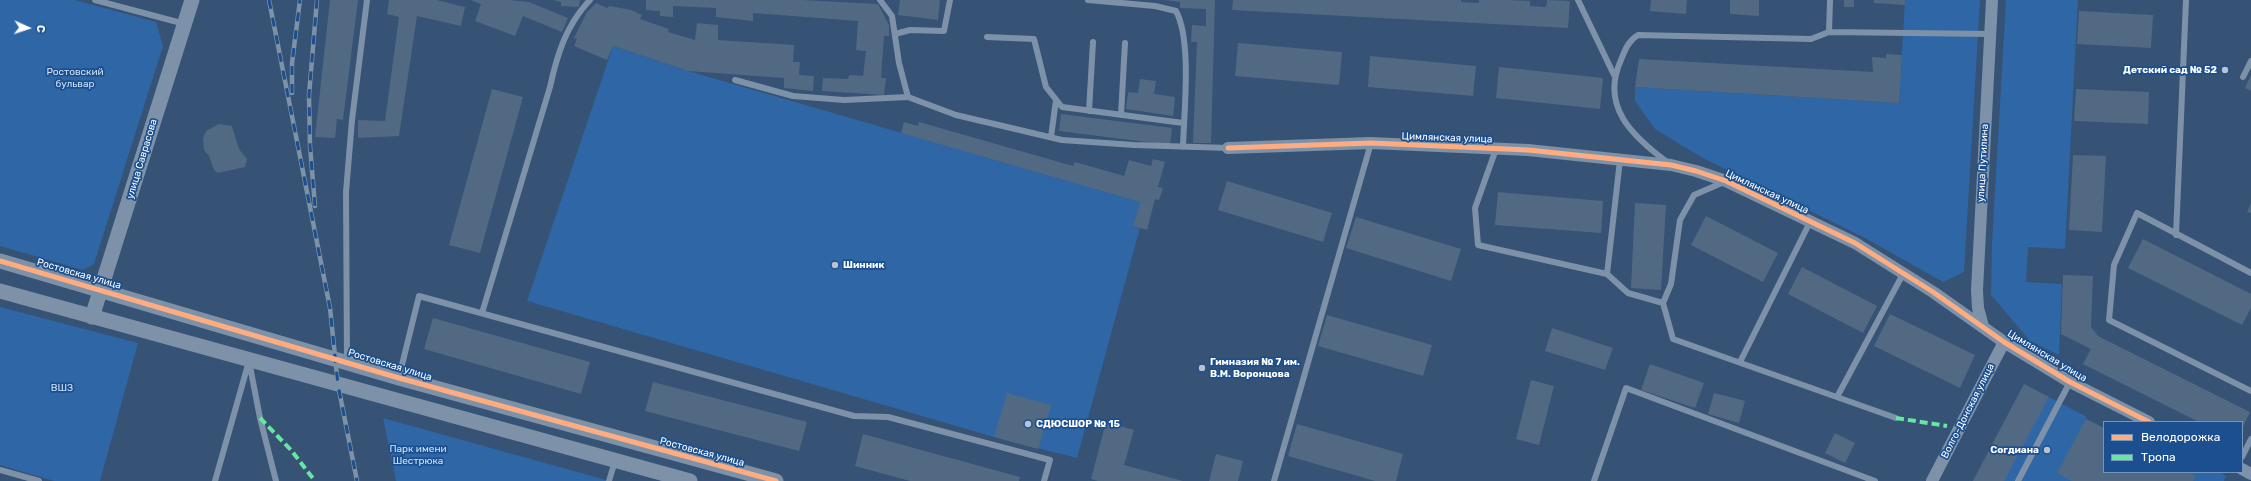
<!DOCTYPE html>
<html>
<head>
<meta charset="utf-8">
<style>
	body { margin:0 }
	#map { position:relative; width:2251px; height:481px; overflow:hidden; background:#365274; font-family:Rubik,sans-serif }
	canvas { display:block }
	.legend { position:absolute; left:2103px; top:421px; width:140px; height:52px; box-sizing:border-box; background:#1b4f8f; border:1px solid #7695bc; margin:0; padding:5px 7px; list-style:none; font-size:12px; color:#fff }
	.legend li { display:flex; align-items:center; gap:8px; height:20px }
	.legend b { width:20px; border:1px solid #7695bc }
	.north { position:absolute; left:8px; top:8px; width:40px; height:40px; -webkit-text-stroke:3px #1b4f8f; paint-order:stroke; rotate:93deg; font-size:11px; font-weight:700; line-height:16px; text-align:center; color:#fff }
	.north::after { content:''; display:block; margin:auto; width:14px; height:18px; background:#fff; clip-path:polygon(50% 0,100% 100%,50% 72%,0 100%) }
</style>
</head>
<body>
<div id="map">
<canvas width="2251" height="481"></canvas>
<ul class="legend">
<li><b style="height:5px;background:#ffac80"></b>Велодорожка</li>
<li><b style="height:5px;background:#66e7a1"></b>Тропа</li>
</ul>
<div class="north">С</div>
</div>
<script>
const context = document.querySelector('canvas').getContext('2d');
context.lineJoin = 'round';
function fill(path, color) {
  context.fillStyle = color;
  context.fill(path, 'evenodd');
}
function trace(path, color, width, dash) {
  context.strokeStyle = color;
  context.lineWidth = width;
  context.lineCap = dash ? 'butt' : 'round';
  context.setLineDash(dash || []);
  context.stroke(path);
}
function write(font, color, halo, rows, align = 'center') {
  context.font = font + ' Rubik,sans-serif';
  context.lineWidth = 3.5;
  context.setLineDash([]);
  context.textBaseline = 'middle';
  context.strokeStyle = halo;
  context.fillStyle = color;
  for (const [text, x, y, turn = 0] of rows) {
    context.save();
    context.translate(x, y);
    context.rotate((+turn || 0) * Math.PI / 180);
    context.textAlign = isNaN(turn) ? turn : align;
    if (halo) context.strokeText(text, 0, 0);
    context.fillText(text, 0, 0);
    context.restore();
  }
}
const green = new Path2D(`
	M0,0H75L156,22L163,46L94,264L83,270L0,246Z
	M1905,0H1980L1964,272L1943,282L1867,239L1701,157L1655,129L1635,101V87L1899,103Z
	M2006,0H2078L2065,249L2028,247L2026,282L2062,284L2059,355L2030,341L1991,295L1992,243Z
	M613,46L688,71L1140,202L1133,226L1140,228L1077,458L994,437L527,301Z
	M0,307L138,343L100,481H54L0,465Z
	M2024,384L2087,417L2086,419L2104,428V472H2219L2226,476L2224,481H1973Z
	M383,418L610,481H396Z`);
const building = new Path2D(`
	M330,0H358L343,120L337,119L335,138L315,137Z
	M389,0H437L465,7L461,26L417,16L399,136L358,138V120L385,121L399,17L387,14Z
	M471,0H510L529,2L568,18L562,32L523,16L515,36L475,21L481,4Z
	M553,0H580L579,7L561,6V2Z
	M646,0H802L878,4L889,25V36H884L881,78H886L884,95L822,91L823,78L848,79L849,75L863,76L866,51L856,50L858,21L753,13V21L716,17V8L673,6V17L660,16V11L646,10Z
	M900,0H940L938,20L898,15Z
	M1164,0H1215L1211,143H1193L1197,42H1191L1192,25L1206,26V9L1180,8V2Z
	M1233,0H1461V2L1479,3V0H1507L1530,1V6L1546,7L1547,0L1570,1L1568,28L1232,10Z
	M1651,0H1687L1686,14L1650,11Z
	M1730,0H1759V16L1730,14Z
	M1844,0H1854V7H1844Z
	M1874,0H1905V5L1874,3Z
	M596,3L607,8L610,6L631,10L642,15L640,19L669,29L668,32L695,40L697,23L718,25V40L794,45L793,62H800L799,75L814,76L813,91L784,88V78L688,71L613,46L607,60L574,46L577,39L574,38L587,12Z
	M2079,11L2153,15L2151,48L2077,44Z
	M1238,43L1342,52L1339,85L1235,76Z
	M1886,54L1902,55L1899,103L1635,87L1639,59L1873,72L1872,57L1886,58Z
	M1370,56L1476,66L1473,96L1368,87Z
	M1499,67L1603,78L1600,109L1496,98Z
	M2251,75V91L2245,88Z
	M1140,79L1156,81L1154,94L1175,97L1173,116L1126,109L1128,92L1138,93Z
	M492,89L523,97L480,253L449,245Z
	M2076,89L2149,92L2148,124L2074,121Z
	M1061,114L1172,128L1170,145L1059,131Z
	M904,122L918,126L919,122L1073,166L1075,162L1124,176L1129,160L1151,166L1153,159L1165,162L1158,187L1163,188L1159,200L1155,199L1147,230L1133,226L1140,202L901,133Z
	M219,124L232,126L239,149L247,159L245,167L218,173L214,170L209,156L204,150L203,138L206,131Z
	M2073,155L2106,156L2102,232L2069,230Z
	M1227,181L1332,213L1323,242L1218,210Z
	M1498,192L1603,201L1601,233L1495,225Z
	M1635,203L1666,205L1661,290L1631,288Z
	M2251,203V213L2247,212Z
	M1706,216L1778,253L1763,282L1691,245Z
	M1356,217L1461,249L1451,281L1346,248Z
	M2143,239L2251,294V308L2242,325L2128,268Z
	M1802,267L1877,306L1863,333L1788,294Z
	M2063,275L2093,276L2091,327L2098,336L2250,412L2242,429V422H2199L2083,364L2091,349L2061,334Z
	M1890,314L1975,355L1960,388L1874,346Z
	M1327,315L1432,345L1423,376L1318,346Z
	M433,318L590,362L581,394L424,349Z
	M1552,328L1613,348L1605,370L1545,351Z
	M1650,364L1704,383L1695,408L1641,390Z
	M1531,380L1554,386L1539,445L1516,439Z
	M653,382L807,422L799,451L645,411Z
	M2024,384L2049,397L2004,481H1973Z
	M1007,393L1051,405L1038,449L994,437Z
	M1714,393L1745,401L1739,423L1708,414Z
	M2086,419L2104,428V472H2189L2196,476L2193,481H2072L2057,473Z
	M1106,422L1134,430L1124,465L1183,481H1098L1091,479Z
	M1297,424L1403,454L1396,481H1375L1288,456Z
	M1835,433L1855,443L1845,463L1825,453Z
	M863,434L1020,477L1019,481H910L855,466Z
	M1216,454L1243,461L1238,481H1209Z`);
const service = new Path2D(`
	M95,0L185,24
	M880,0L892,16L899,63L908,97
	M1088,0L1155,6L1176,11C1192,41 1184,111 1183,147
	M1578,0L1614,75
	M1829,32L1830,0
	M895,34L910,30L944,31L950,0
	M987,37L1034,39L1046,87L1062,107L1183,123
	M2243,77L2251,61
	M735,80L793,96L844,100L908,97L956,115L1062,140L1134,145L1228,148
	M1089,111L1093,42
	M1121,115L1125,43
	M1051,137L1056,100
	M1496,149L1475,208L1478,245L1607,274L1628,293L1663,303L1673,339L1896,418
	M1667,162C1632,136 1600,106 1621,60C1625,50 1628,41 1638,35L1811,39L1829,32L1990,34
	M2176,235L2186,0
	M2251,273L2137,213L2114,265L2109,320L2251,391
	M1607,274L1620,160
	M1663,303L1671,284L1680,220L1694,195L1724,182
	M482,313L550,87C557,55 566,25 590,0
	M249,361L260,418L276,481
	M347,361L346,192L352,120L367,0
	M1740,362L1810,222
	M399,377L419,296L854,416L888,417L1050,460L1044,481
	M1837,397L1903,274
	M2242,457L2251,439
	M0,470L39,481
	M215,481L249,361
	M609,481L615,461
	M1274,481L1371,143
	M1594,481L1626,388L1875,481
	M2018,481L2070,382`);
const minor = new Path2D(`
	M1228,148L1371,143L1528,150L1671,165L1696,171L1726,181L1855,243L1933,292L2004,342L2070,382L2149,422
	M1983,326L1978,308L1977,290L1992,0
	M2242,469L2251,474
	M1932,481L2004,342`);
const tertiary = new Path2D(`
	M0,261L399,378L776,481
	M0,291L690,481
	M92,317L192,0`);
const rail = new Path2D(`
	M269,0L330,308L338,385L357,481
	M292,93V63L300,0
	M315,206L310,146L309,95L317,0`);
const quiet = new Path2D(`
	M260,418L291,450L315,481
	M1896,418L1947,426`);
const cycleway = new Path2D(`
	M1228,148L1371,143L1528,150L1671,165L1696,171L1726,181L1855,243L1933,292L2004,342L2070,382L2149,422
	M0,261L399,378L776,481`);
const markers = [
	[2225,70,4,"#b9c2ce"],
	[835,265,4,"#b9c2ce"],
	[1202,368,4,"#b9c2ce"],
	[1028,424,4,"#b9c2ce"],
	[2047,450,4,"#b9c2ce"]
];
const poiNames = [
	["Детский сад № 52",2217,70,"right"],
	["Шинник",843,265],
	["Гимназия № 7 им.",1210,362],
	["В.М. Воронцова",1210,374],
	["СДЮСШОР № 15",1036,424],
	["Согдиана",2039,450,"right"]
];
const parkNames = [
	["Ростовский",75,72],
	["бульвар",75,84],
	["ВШЗ",62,388],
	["Парк имени",418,449],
	["Шестрюка",418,461]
];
const streetNames = [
	["Цимлянская улица",1447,138,2],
	["улица Саврасова",142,159,-73],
	["улица Путилина",1983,163,-87],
	["Цимлянская улица",1767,192,25],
	["Ростовская улица",79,274,16],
	["Цимлянская улица",2047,356,31],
	["Ростовская улица",390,365,17],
	["Волго-Донская улица",1968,411,-63],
	["Ростовская улица",702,452,15]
];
fill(green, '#2f66a5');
fill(building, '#526984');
trace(service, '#7d92a8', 6);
trace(minor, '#7d92a8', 12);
trace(tertiary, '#7d92a8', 15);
trace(rail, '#7e92a7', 4.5);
trace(rail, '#1b4f8f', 3, [9]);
trace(quiet, '#66e7a1', 4, [8, 4]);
trace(cycleway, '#ffac80', 5);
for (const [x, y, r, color] of markers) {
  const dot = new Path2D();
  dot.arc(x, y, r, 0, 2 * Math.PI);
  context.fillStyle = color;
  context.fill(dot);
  trace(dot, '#1b4f8f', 1.5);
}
write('bold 10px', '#fff', '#1b4f8f', poiNames, 'left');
write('10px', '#cfe3fa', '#1b4f8f', parkNames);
write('10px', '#fff', '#1b4f8f', streetNames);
</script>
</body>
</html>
